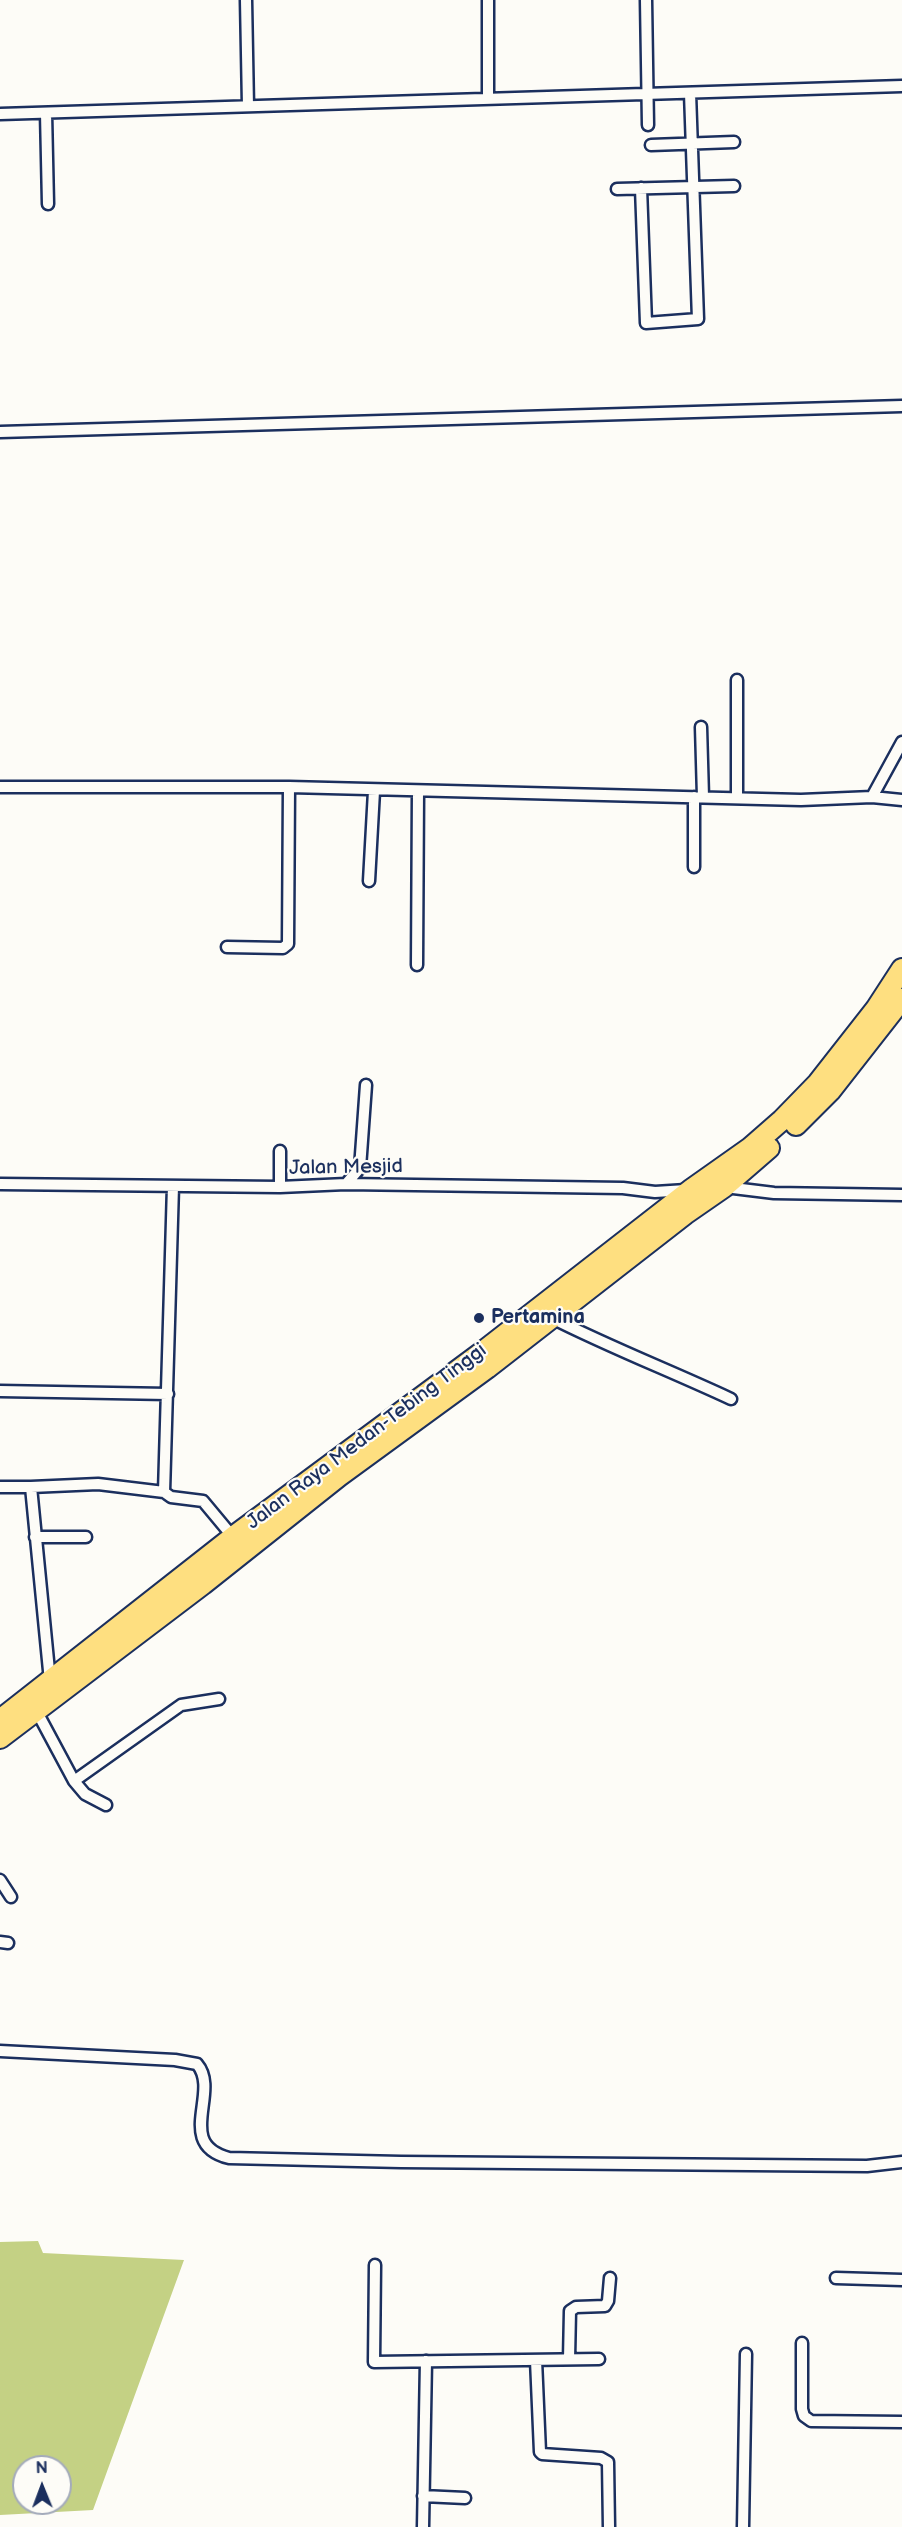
<!DOCTYPE html>
<html>
<head>
<meta charset="utf-8">
<style>
	body { margin:0 }
	#map { position:relative; width:902px; height:2527px; overflow:hidden; background:#fdfcf7; font-family:"Balsamiq Sans",sans-serif }
	canvas { display:block }
	.north { position:absolute; left:12px; top:2455px; width:60px; height:60px; box-sizing:border-box; background:#fdfcf7; border:2px solid #a3aaba; border-radius:50%; rotate:359deg; font-size:16px; font-weight:700; line-height:24px; text-align:center; color:#1b2f5e }
	.north::after { content:''; display:block; margin:auto; width:21px; height:27px; background:#1b2f5e; clip-path:polygon(50% 0,100% 100%,50% 72%,0 100%) }
</style>
</head>
<body>
<div id="map">
<canvas width="902" height="2527"></canvas>
<div class="north">N</div>
</div>
<script>
const context = document.querySelector('canvas').getContext('2d');
context.lineJoin = 'round';
function fill(path, color) {
  context.fillStyle = color;
  context.fill(path, 'evenodd');
}
function trace(path, color, width, dash) {
  context.strokeStyle = color;
  context.lineWidth = width;
  context.lineCap = dash ? 'butt' : 'round';
  context.setLineDash(dash || []);
  context.stroke(path);
}
function write(font, color, halo, rows, align = 'center') {
  context.font = font + ' "Balsamiq Sans",sans-serif';
  context.lineWidth = 4.5;
  context.setLineDash([]);
  context.textBaseline = 'middle';
  context.strokeStyle = halo;
  context.fillStyle = color;
  for (const [text, x, y, turn = 0] of rows) {
    context.save();
    context.translate(x, y);
    context.rotate((+turn || 0) * Math.PI / 180);
    context.textAlign = isNaN(turn) ? turn : align;
    if (halo) context.strokeText(text, 0, 0);
    context.fillText(text, 0, 0);
    context.restore();
  }
}
const green = new Path2D(`
	M38,2241L43,2253L184,2260L93,2510L0,2515V2242ZM24,2467H60V2503H24Z`);
const street = new Path2D(`
	M246,0L248,106
	M646,0L648,125
	M488,99V0
	M46,113L48,204
	M0,114L902,86
	M651,145L734,142
	M641,188L646,323L698,319L690,93
	M617,189L734,186
	M0,432L902,406
	M701,727L703,797
	M0,787H289L801,800L872,797L902,800
	M694,797V867
	M872,797L902,742
	M737,798V680
	M369,881L374,791
	M227,947L283,948L288,944L289,787
	M417,965L418,791
	M0,1184L280,1187L346,1184L623,1188L655,1192L686,1190
	M346,1184L360,1168L366,1085
	M280,1187V1151
	M725,1187L774,1193L902,1195
	M550,1317C609,1347 671,1371 731,1399
	M0,1391L168,1394
	M0,1487H31L50,1681
	M31,1487L98,1484L164,1492L171,1497L203,1501L233,1537
	M164,1492L173,1186
	M35,1537H86
	M36,1710L74,1781L181,1705L219,1699
	M74,1781L85,1794L106,1805
	M0,1880L11,1897
	M0,1942L8,1943
	M0,2051L175,2060L197,2064C221,2092 174,2144 229,2158L401,2162L867,2166L902,2162
	M375,2265L374,2362L599,2359
	M836,2278L902,2280
	M802,2343V2409L804,2416L811,2421L902,2422
	M569,2359L570,2311L576,2307L605,2306L608,2301L610,2278
	M536,2360L540,2452L542,2454L601,2458L608,2462L609,2527
	M423,2496L465,2498
	M423,2527L426,2361
	M743,2527L746,2354`);
const highway = new Path2D(`
	M796,1125L830,1091L902,999
	M0,1720L233,1537L484,1351L692,1189L750,1148L782,1120L818,1083L876,1009L902,969
	M0,1738L203,1584L339,1476L487,1368L685,1214L724,1187L769,1148`);
const markers = [
	[479,1318,6,"#1b2f5e"]
];
const streetNames = [
	["Jalan Mesjid",346,1168,-1],
	["Jalan Raya Medan-Tebing Tinggi",367,1437,-37]
];
const poiNames = [
	["Pertamina",491,1318]
];
fill(green, '#c4d184');
trace(street, '#1b2f5e', 15);
trace(highway, '#1b2f5e', 24);
trace(street, '#fdfcf7', 10);
trace(highway, '#fedf80', 20);
for (const [x, y, r, color] of markers) {
  const dot = new Path2D();
  dot.arc(x, y, r, 0, 2 * Math.PI);
  context.fillStyle = color;
  context.fill(dot);
  trace(dot, '#fdfcf7', 2);
}
write('20px', '#1b2f5e', '#fdfcf7', streetNames);
write('bold 20px', '#1b2f5e', '#fdfcf7', poiNames, 'left');
</script>
</body>
</html>
